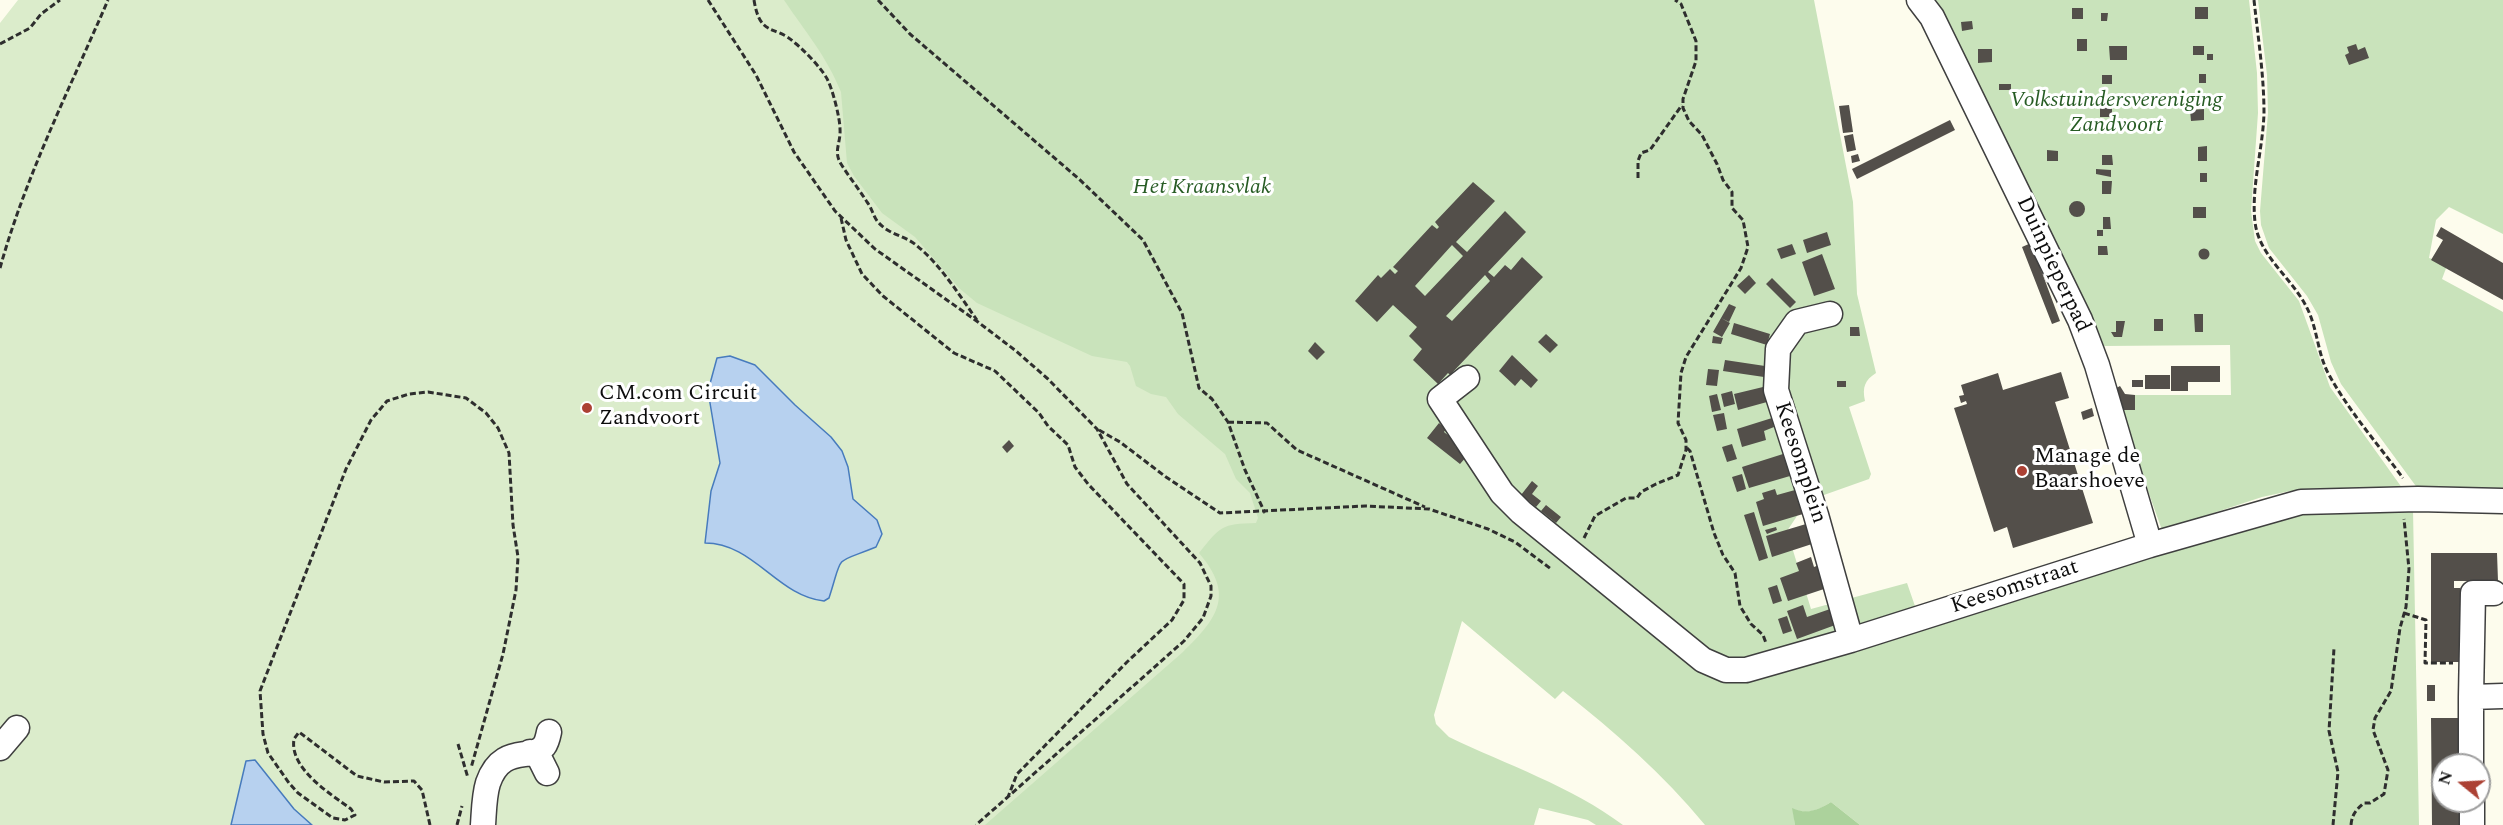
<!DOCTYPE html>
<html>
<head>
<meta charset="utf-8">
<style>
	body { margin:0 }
	#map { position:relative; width:2503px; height:825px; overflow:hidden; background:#fdfced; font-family:Spectral,serif }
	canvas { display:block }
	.north { position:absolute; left:2431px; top:753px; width:60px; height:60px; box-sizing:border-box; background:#fff; border:2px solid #9e9e9e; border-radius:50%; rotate:288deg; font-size:16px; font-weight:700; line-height:24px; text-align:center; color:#0c0c0c }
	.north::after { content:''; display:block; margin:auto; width:21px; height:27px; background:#ac4134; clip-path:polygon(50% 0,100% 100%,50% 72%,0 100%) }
</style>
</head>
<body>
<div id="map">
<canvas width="2503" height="825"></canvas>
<div class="north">N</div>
</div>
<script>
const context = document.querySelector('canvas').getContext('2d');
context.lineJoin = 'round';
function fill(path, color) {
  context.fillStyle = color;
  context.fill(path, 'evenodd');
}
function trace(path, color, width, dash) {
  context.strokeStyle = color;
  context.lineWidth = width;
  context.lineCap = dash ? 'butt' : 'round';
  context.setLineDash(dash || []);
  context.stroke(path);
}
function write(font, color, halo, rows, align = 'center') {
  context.font = font + ' Spectral,serif';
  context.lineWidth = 6;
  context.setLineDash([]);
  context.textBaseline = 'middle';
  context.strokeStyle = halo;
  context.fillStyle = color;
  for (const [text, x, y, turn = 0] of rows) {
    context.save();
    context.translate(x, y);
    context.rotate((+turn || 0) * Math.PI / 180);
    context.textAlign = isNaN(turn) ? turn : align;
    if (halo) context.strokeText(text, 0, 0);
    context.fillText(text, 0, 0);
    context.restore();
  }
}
const green = new Path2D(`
	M674,0H1814L1853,202L1857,294L1876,373C1865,380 1862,387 1865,401L1849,407L1871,474L1869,479L1807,501L1787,531L1811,609L1907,583L1916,609L1707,674L2282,513L2413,510L2419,825H1860L1831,802C1819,810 1807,815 1793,809L1795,825H1705C1663,774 1615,732 1563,691L1555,699L1462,621L1434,715L1436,724L1449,737C1507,765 1571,786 1623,825H1596L1588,820L1539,808L1534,825H918Z
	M1934,0H2249L2257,73L2258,113L2251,211L2255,241L2261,253L2299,301L2330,387L2405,492L2290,491L2262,497L2162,530L2119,410H2135V395H2231L2230,345L2104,346Z
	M2258,0H2503V234L2449,207L2436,220L2429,258L2448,263L2442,279L2503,312V488L2418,489L2341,384L2331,362L2318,315L2307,296L2269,248L2261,225L2260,211L2268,113L2267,75Z`);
const forest = new Path2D(`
	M1831,802L1860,825H1795L1792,808C1807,815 1818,810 1831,802Z`);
const pitch = new Path2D(`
	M18,0H784C806,33 826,55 841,92L847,163L854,176L882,213L915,237L959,288L977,303L1092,356L1127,362L1130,366L1136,386L1151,394L1166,397L1178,414L1225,454L1236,479L1250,493L1258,518L1256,523C1221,524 1221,526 1199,553C1235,595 1218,618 1183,652L985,825H0V23Z`);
const water = new Path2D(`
	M730,356L755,365L795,405L831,437L842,451L848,467L853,499L877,520L882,534L876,547C832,565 844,552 829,598L824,601C777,596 754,543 705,543L711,491L720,463L708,391L717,358Z
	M255,760L294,809L312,825H231L246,761Z`);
const building = new Path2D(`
	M2195,7H2208V19H2195Z
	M2072,8H2083V19H2072Z
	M2101,13H2108L2107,21H2101Z
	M1972,21L1973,29L1962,31L1961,22Z
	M2077,39H2087V51H2077Z
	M2356,44L2358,50L2365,47L2369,58L2349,65L2345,55L2349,53L2347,47Z
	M2109,46H2127V60H2110Z
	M2193,46H2204V55H2193Z
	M1978,49H1992V62L1978,63Z
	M2207,54H2213V60H2207Z
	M2199,74H2206V83H2199Z
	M2102,75H2112V84H2102Z
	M1999,84H2011V90H1999Z
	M1849,105L1853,132L1843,133L1839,106Z
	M2112,106V117H2100V107Z
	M2204,109V120L2191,121L2190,110Z
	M1950,120L1955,130L1857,179L1852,169Z
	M1853,134L1856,150L1847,152L1844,136Z
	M2207,146V161H2198V147Z
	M2047,150L2058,151V161H2047Z
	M1858,154L1860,161L1852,163L1851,156Z
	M2102,155H2112L2113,165H2102Z
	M2096,169L2111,170V177L2096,174Z
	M2200,173H2207V182H2200Z
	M2102,181H2112L2111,194H2102Z
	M1473,182L1495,201L1456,242L1467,252L1505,211L1526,232L1488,272L1494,277L1505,265L1511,270L1522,257L1543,277L1450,375L1448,373L1438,384L1413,360L1422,349L1409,336L1417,327L1393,305L1377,322L1355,301L1378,275L1381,278L1390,269L1395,274L1398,271L1393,267L1432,225L1437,229L1439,227L1435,222ZM1452,245L1463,256L1425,296L1415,286ZM1485,275L1490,281L1452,321L1446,316Z
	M2069 209a8 8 0 1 1 16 0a8 8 0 1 1-16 0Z
	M2193,207H2206V218H2193Z
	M2103,217H2110L2111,229H2103Z
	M2441,227L2503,263V300L2431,260L2443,240L2436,236Z
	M2097,230H2103V236H2097Z
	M1827,232L1831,245L1807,253L1803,240Z
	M2031,243L2060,321L2052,324L2022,247Z
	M1792,244L1796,254L1781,259L1777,249Z
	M2098,246H2107L2108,255H2098Z
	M2198.5 254a5.5 5.5 0 1 1 11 0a5.5 5.5 0 1 1-11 0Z
	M1822,254L1835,289L1814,296L1802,262Z
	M1749,275L1756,283L1745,294L1737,286Z
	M1772,278L1796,302L1790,308L1766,284Z
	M1729,304L1736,307L1729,322L1721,318Z
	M2194,314H2203V332H2195Z
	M1721,318L1730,323L1722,337L1713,332Z
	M2154,319H2163V331H2154Z
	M2116,321H2125L2122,337H2114L2111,332H2116Z
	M1734,323L1770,334L1767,345L1731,334Z
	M1850,327H1859L1860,336H1850Z
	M1546,334L1558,345L1550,353L1538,342Z
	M1713,336L1723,338L1721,344L1712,343Z
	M1315,342L1325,352L1317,360L1308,351Z
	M1512,355L1538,380L1531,388L1521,379L1515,386L1499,371Z
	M1725,360L1765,366L1764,377L1723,371Z
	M2171,366H2220V382H2188V391H2171Z
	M1708,369L1719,370L1717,386L1706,385Z
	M2061,372L2069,398L2055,402L2093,523L2013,548L2007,527L1994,532L1954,408L1967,404L1966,401L1961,403L1959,396L1964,395L1961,385L1998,373L2003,390Z
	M2145,375H2170V389H2145Z
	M2132,380H2143V387H2132Z
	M1837,381H1846V387H1837Z
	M2120,386L2125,394L2135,395V410H2119L2111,391Z
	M1763,387L1767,402L1738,410L1734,394Z
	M1732,391L1735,404L1724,407L1721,394Z
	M1717,394L1721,410L1712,412L1709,396Z
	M2092,408L2094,416L2083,420L2081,412Z
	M1724,413L1727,429L1717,431L1713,415Z
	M1772,418L1774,427L1764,431L1766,440L1742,447L1737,429Z
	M1439,423L1446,429L1444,432L1458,443L1455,446L1467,456L1460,464L1427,438Z
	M1009,440L1014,446L1007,453L1002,447Z
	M1732,444L1737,459L1727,462L1722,447Z
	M1783,454L1790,476L1749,488L1742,467Z
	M1742,474L1746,489L1737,492L1732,477Z
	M1532,481L1538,486L1532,494L1541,501L1536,507L1521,495Z
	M1775,489L1777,495L1795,490L1803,514L1763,526L1756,502L1764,499L1762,493Z
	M1546,505L1561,517L1556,523L1541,511Z
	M1754,512L1768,558L1759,561L1744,515Z
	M1806,524L1812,544L1772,557L1766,536Z
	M1776,527L1777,530L1767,534L1765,530Z
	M2431,553H2497L2498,581H2454V588H2460V662H2431Z
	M1811,557L1814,567L1819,565L1827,588L1788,601L1780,578L1799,571L1796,563Z
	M1777,585L1782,601L1773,604L1768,588Z
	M1803,605L1807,617L1833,608L1838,624L1797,639L1787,611Z
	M1787,616L1792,631L1783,634L1778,619Z
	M2427,685H2435V701H2427Z
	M2431,718H2460V765H2443V801H2460V825H2432Z`);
const path = new Path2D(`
	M708,0L756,75L794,152L835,211L875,249L978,322L1016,351L1048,379L1097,429L1127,484L1200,563L1211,586V596L1203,618L1184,641L976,825
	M754,0C760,38 775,24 795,43C803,49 821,68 826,77C832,86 840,118 840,129C841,143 833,151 841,164C849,177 859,189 867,202C872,208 873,216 878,222C889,235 904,235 916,245C941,265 959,295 977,320
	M878,0L910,34L1079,179L1143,240L1182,313L1199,388L1212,399L1228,422L1245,470L1265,513
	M2254,0C2258,37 2264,75 2264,113C2263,149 2251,186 2255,222C2259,256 2291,277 2306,306C2317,326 2317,350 2327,371C2347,409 2377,443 2403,478
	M0,44L30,28L41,14L60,0
	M1638,178V161L1641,153L1650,150L1682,105
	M841,218L846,240L862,274L883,296L954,353L995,371L1039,413L1048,426L1068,445L1075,467L1088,484L1184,584V600L1172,620L1127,662L1024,767L1017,774L1008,797
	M0,268C26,175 70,88 108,0
	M1228,422L1267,423L1297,450L1425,507
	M1099,430L1120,442L1166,477L1220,513L1365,506L1429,509L1488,529L1515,542L1551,569
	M1687,448L1690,451L1714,533L1723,555L1735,573L1740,606L1751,624L1763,635L1766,643
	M1584,538L1595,516L1626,498H1637L1641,492L1656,484L1678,475L1686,450V440L1678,423L1681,373L1686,357L1741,268L1748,247L1743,220L1732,208V192L1723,180L1717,164L1702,135L1689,121L1683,108V99L1696,61V41L1681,4L1675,0
	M2404,613L2426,620L2425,663H2453
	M458,744L468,778
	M430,825L422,790L414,781L384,782L357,776L299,732L294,739C289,769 331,794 351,809L355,815L345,820L333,818L298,793L289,783L268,753L263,734L260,691L346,469L371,420L387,401L409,394L428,392L466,398L486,413L498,428L509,453L513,525L518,557L516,590L503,654L471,768
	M457,825L462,806
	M2333,825L2338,772L2329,731L2334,648
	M2351,825C2352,814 2356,810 2364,803H2370L2384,794L2388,770L2373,730L2375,718L2391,691L2400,628L2406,607L2409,569L2404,519`);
const minor = new Path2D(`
	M1919,0L1932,17L2080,320L2097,365L2150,545
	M1830,314L1797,322L1778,349L1776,390L1816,515L1851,640
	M1467,378L1440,399L1502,493L1521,512L1703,660L1726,670H1746L1851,640L2150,545L2301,502L2418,499L2503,501
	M2494,593H2473L2471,697L2503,696
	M2471,697V765
	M0,748L17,728
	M530,752L539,757L547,773
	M2472,801V825
	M483,825C484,811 484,796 488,783C502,743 531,762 544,746C547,742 548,737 549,732`);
const markers = [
	[587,408,6,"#ac4134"],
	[2022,471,6,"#ac4134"]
];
const parkNames = [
	["Volkstuindersvereniging",2116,102],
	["Zandvoort",2116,127],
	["Het Kraansvlak",1202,189]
];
const streetNames = [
	["Duinpieperpad",2052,265,65],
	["Keesomplein",1799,463,72],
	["Keesomstraat",2015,588,-18]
];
const poiNames = [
	["CM.com Circuit",599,395],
	["Zandvoort",599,420],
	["Manage de",2034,458],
	["Baarshoeve",2034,483]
];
fill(green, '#c9e3bb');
fill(forest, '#acd29c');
fill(pitch, '#dbeccb');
fill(water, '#b7d1ef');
trace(water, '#477bbd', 1.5);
fill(building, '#534f4a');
trace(minor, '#3f3f3f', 27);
trace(path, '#2e2e2e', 3, [6, 3]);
trace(minor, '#fff', 24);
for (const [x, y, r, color] of markers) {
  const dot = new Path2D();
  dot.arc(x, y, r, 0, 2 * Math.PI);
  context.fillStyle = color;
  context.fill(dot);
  trace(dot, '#fff', 2);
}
write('italic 22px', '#275c24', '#fff', parkNames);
write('22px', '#0c0c0c', '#fff', streetNames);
write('22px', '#0c0c0c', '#fff', poiNames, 'left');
</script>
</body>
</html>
